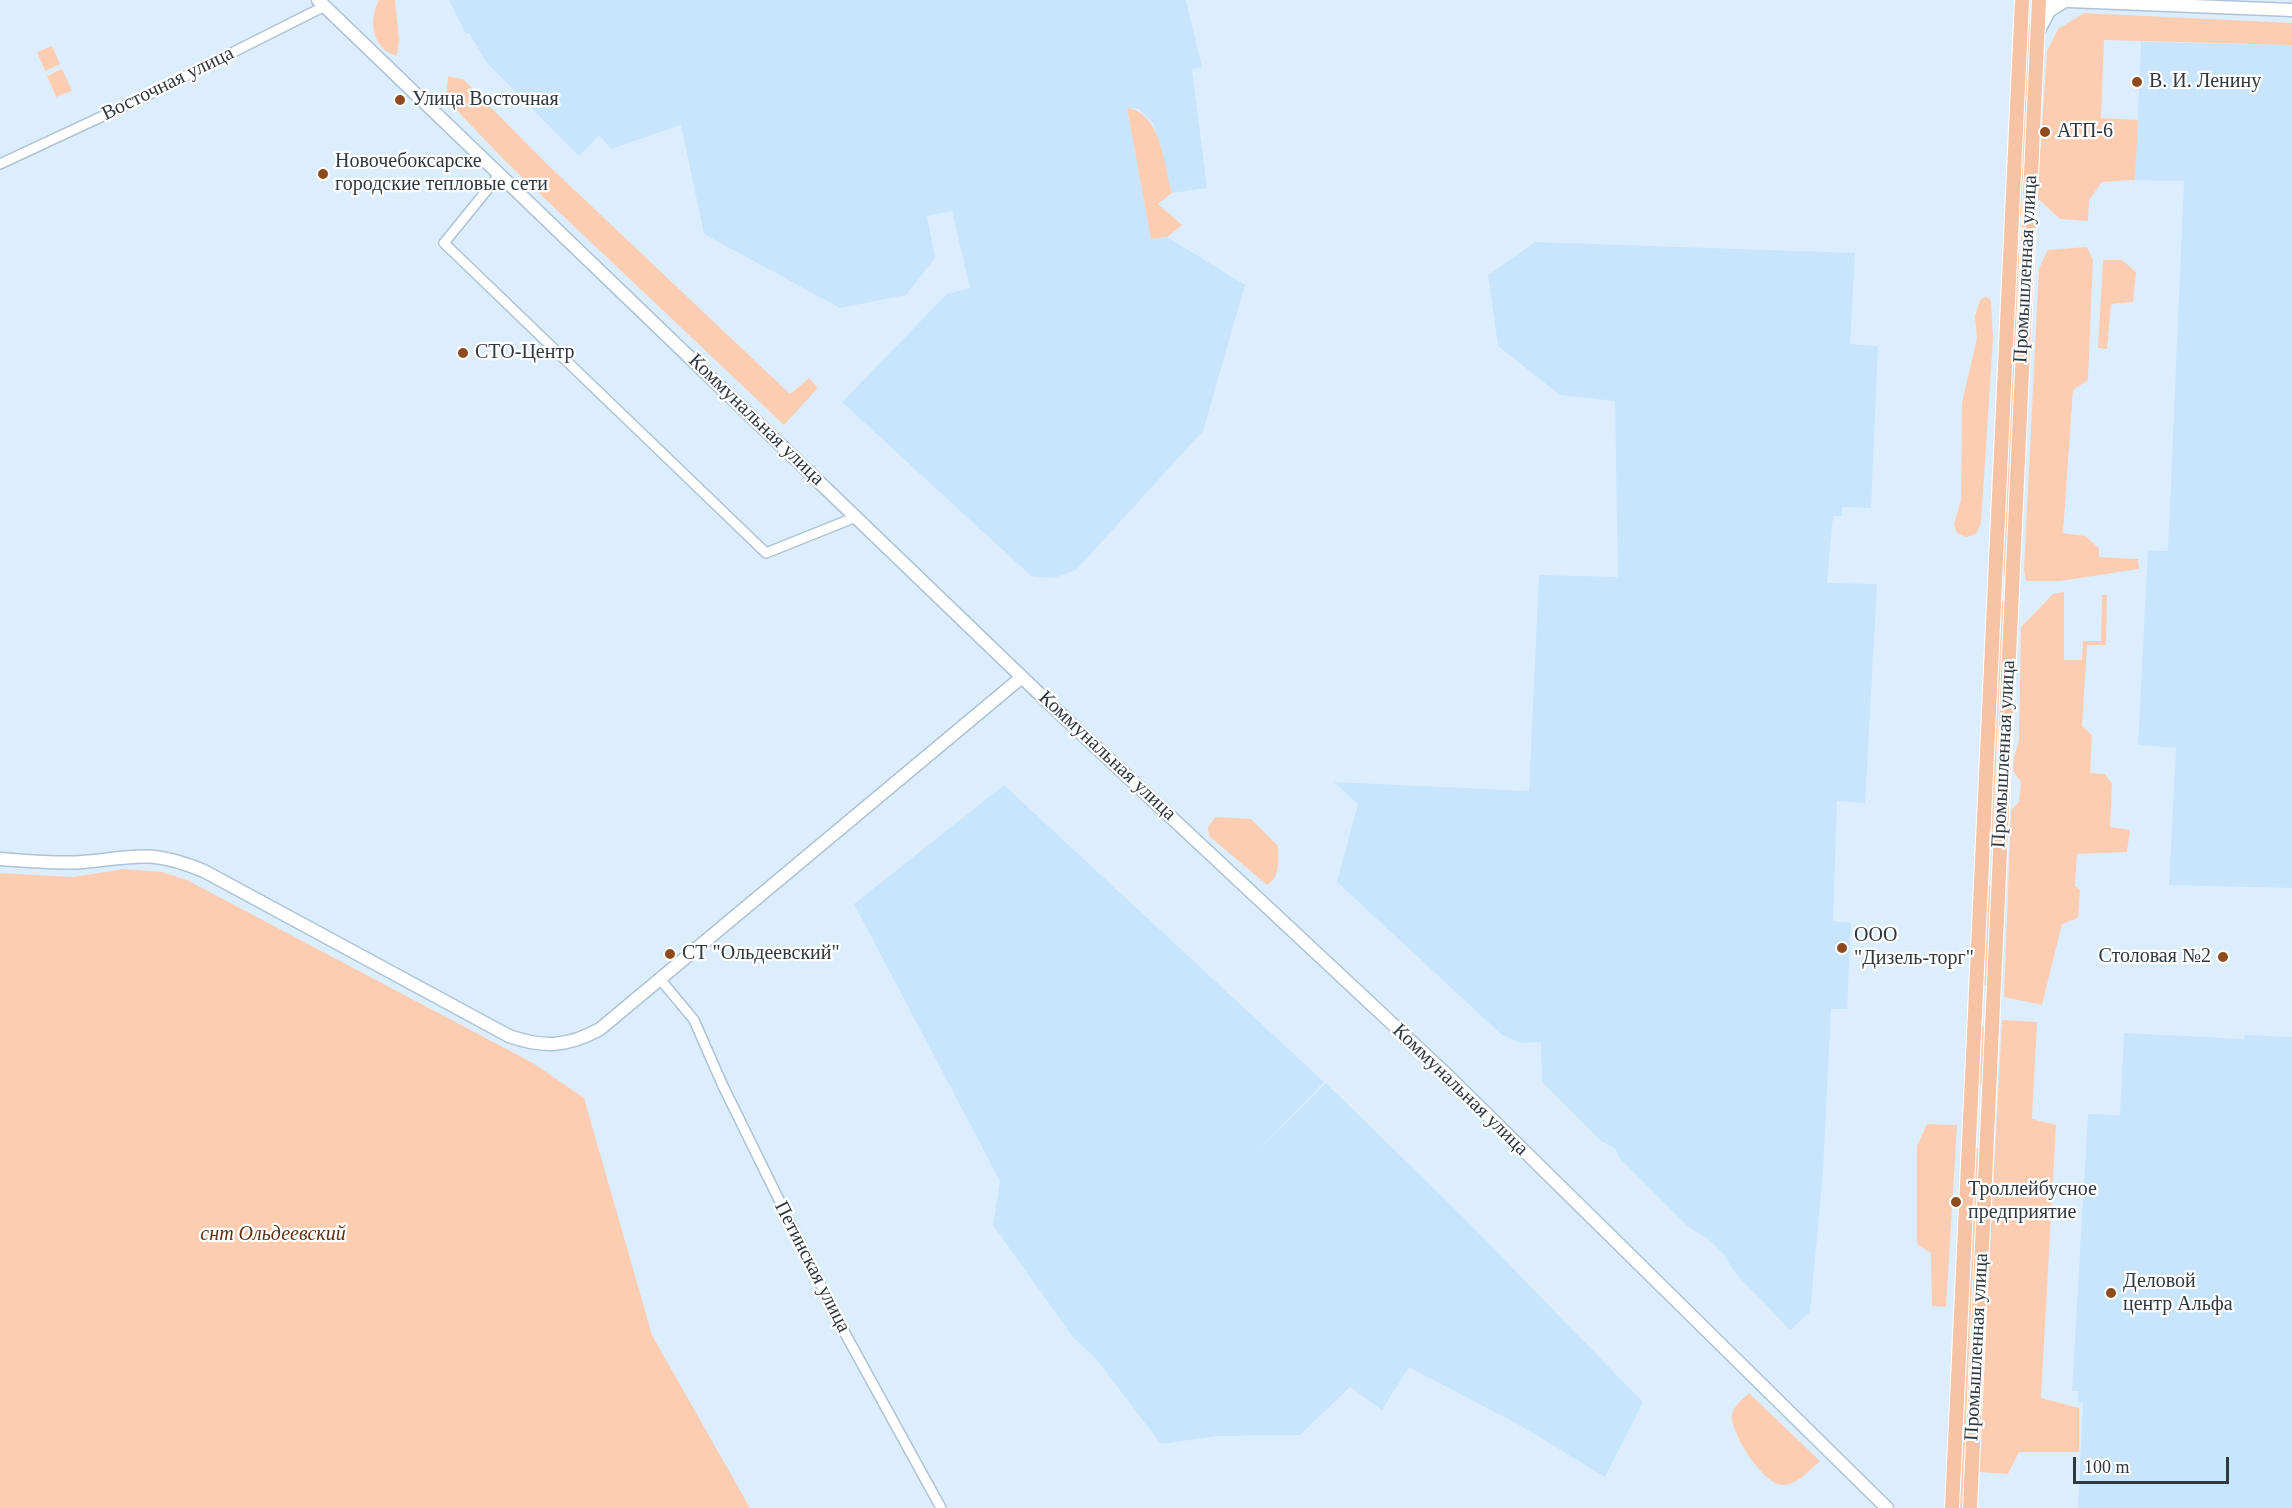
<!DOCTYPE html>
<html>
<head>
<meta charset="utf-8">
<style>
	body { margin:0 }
	#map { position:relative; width:2292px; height:1508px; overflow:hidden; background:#dceefe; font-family:"Times New Roman",serif }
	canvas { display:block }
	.scale { position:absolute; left:2073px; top:1457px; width:156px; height:27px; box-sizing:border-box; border:3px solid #2f373f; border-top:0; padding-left:8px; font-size:18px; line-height:21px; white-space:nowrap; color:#2f373f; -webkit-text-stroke:4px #fff; paint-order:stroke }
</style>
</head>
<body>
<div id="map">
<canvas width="2292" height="1508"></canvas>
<div class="scale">100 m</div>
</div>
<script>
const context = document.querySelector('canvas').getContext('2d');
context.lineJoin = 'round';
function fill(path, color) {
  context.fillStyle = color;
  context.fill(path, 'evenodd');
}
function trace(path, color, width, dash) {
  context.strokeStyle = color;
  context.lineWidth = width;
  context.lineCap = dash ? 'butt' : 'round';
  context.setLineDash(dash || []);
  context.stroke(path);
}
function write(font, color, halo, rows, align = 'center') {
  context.font = font + ' "Times New Roman",serif';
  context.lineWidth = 4.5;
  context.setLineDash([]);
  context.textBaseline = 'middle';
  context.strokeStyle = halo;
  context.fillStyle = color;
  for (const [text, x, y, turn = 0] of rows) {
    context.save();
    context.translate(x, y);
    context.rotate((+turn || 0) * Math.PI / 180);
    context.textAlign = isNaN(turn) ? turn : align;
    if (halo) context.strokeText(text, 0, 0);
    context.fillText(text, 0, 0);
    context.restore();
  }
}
const built = new Path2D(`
	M449,0H1186L1202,67L1192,69L1207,188L1172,193L1153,123L1139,109L1127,108L1151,239L1167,237L1245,285L1203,431L1076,570L1054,578L1031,576L842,402L947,294L970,288L952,211L927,216L935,258L906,295L840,308L704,234L681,125L611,149L599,135L579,156L487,63L469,33L466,34Z
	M2141,42L2292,45V888L2169,885L2176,748L2138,745L2148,550L2168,551L2184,181L2135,180Z
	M1535,242L1855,253L1850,344L1878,346L1871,508L1842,507V516H1833L1827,583L1877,584L1865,803L1837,801L1833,921L1851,923L1847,1009H1831L1823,1172L1810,1312L1790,1330L1736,1274L1724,1255L1708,1239L1687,1226L1620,1159L1615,1148L1601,1141L1542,1082L1541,1042L1521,1043L1502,1035L1337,882L1358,804L1334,782L1529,791L1539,575L1618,577L1615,401L1560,395L1498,346L1488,275Z
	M1004,785L1324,1082L1251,1158L1326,1083L1463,1217L1643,1402L1605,1477L1523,1427L1409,1367L1382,1410L1350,1387L1300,1435L1217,1436L1161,1444L1097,1360L1073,1337L993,1225L1000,1181L854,904Z
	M2124,1033L2244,1039L2245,1035L2292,1037V1508H2078L2083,1403L2078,1402V1391H2072L2088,1114L2120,1115Z`);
const green = new Path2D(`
	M379,0H395L399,39L397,56C372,49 368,21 379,0Z
	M2084,13L2292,23V45L2104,40L2101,118L2138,120L2135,180L2102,182L2089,200L2088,221L2060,219L2037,198L2047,51L2058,29Z
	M2026,24H2032L2023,217H2017Z
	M52,46L60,64L45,71L37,52Z
	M62,69L72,91L56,97L47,76Z
	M448,76L463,79L546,163L790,394L809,378L818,388L784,425L504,160L446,99Z
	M1127,108C1161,112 1164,165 1172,193L1158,204L1182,225L1167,237L1151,239Z
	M2087,247L2093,260L2088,380L2073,390L2063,533L2085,536L2099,548V557L2138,559L2139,569L2060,581H2026L2024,570L2039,268L2048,250Z
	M2016,254H2022L2007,576H2001Z
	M2103,260H2122L2136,272L2133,302L2111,304L2107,349L2098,348Z
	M1986,296L1991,301L1993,339L1981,523L1976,534L1966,537L1957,533L1954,524L1961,500L1962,403L1977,338L1975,316L1980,300Z
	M2064,592V660H2082L2083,641H2101L2102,595H2107L2106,645H2087L2082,726L2092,735L2090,773L2105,774L2112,784L2110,827L2130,830L2127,852L2077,854L2075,886L2080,890L2078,918L2062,924L2042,1005L2004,997L2011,810L2019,802L2021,782L2013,771L2014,757L2019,741L2021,627L2053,594Z
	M2000,601H2006L1994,845H1988Z
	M1215,817L1251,819L1278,846C1278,861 1281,877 1267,885L1209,836L1208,827Z
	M124,869L162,872L187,880L533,1063L584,1098L652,1335L750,1508H0V873L73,877Z
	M1986,885L1993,886L1988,986L1982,985Z
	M2002,1020L2037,1022L2032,1119L2056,1125L2041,1398L2079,1408V1452H2019L2008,1474L1978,1472Z
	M1980,1026L1986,1027L1983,1085H1977Z
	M1927,1124L1957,1125L1946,1307L1932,1306L1931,1253L1917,1244V1146Z
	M1975,1148H1981L1964,1508H1958Z
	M1749,1393L1820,1461C1810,1470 1799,1483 1785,1485C1766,1489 1730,1433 1732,1415C1733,1406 1743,1399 1749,1393Z`);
const street = new Path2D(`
	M0,164L148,95L325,6
	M500,174L444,243L766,553L856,517
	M660,979L694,1020L723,1086L841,1326L941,1508`);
const secondary = new Path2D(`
	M318,0L1052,706L1446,1074L1887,1508
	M2044,0L2292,10
	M2038,32L2049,11L2065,1
	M0,859C28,861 55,864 83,862C137,857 150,849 204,871L509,1036C543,1048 568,1047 600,1029L1022,677`);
const primary = new Path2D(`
	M1952,1508L2022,0
	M1970,1508L2039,0`);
const markers = [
	[2137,82,6,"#8f4b1e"],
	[400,100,6,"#8f4b1e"],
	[2045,132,6,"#8f4b1e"],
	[323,174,6,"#8f4b1e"],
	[463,353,6,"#8f4b1e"],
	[1842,948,6,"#8f4b1e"],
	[670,954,6,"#8f4b1e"],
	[2223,957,6,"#8f4b1e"],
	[1956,1202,6,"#8f4b1e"],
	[2111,1293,6,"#8f4b1e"]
];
const poiNames = [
	["В. И. Ленину",2149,82],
	["Улица Восточная",412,100],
	["АТП-6",2057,132],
	["Новочебоксарске",335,162],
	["городские тепловые сети",335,185],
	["СТО-Центр",475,353],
	["ООО",1854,936],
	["\"Дизель-торг\"",1854,959],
	["СТ \"Ольдеевский\"",682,954],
	["Столовая №2",2211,957,"right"],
	["Троллейбусное",1968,1190],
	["предприятие",1968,1213],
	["Деловой",2123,1282],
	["центр Альфа",2123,1305]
];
const streetNames = [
	["Восточная улица",168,84,-26],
	["Промышленная улица",2026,269,-87],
	["Коммунальная улица",756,420,44],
	["Промышленная улица",2004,754,-87],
	["Коммунальная улица",1107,756,43],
	["Коммунальная улица",1460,1090,44],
	["Петинская улица",812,1267,63],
	["Промышленная улица",1977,1347,-87]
];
const parkNames = [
	["снт Ольдеевский",273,1235]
];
fill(built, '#c8e5fd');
fill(green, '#fdcdb2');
trace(street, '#aec3d6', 12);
trace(secondary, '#aec3d6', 15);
trace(primary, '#fff', 16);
trace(street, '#fff', 9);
trace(secondary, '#fff', 12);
trace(primary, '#f7c3a4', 14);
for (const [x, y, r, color] of markers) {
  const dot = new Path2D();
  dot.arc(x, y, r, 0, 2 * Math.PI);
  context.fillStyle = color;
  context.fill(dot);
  trace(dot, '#fff', 2);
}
write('20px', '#2f373f', '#fff', poiNames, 'left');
write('20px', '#2f373f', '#fff', streetNames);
write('italic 20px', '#62300f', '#fff', parkNames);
</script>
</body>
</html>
